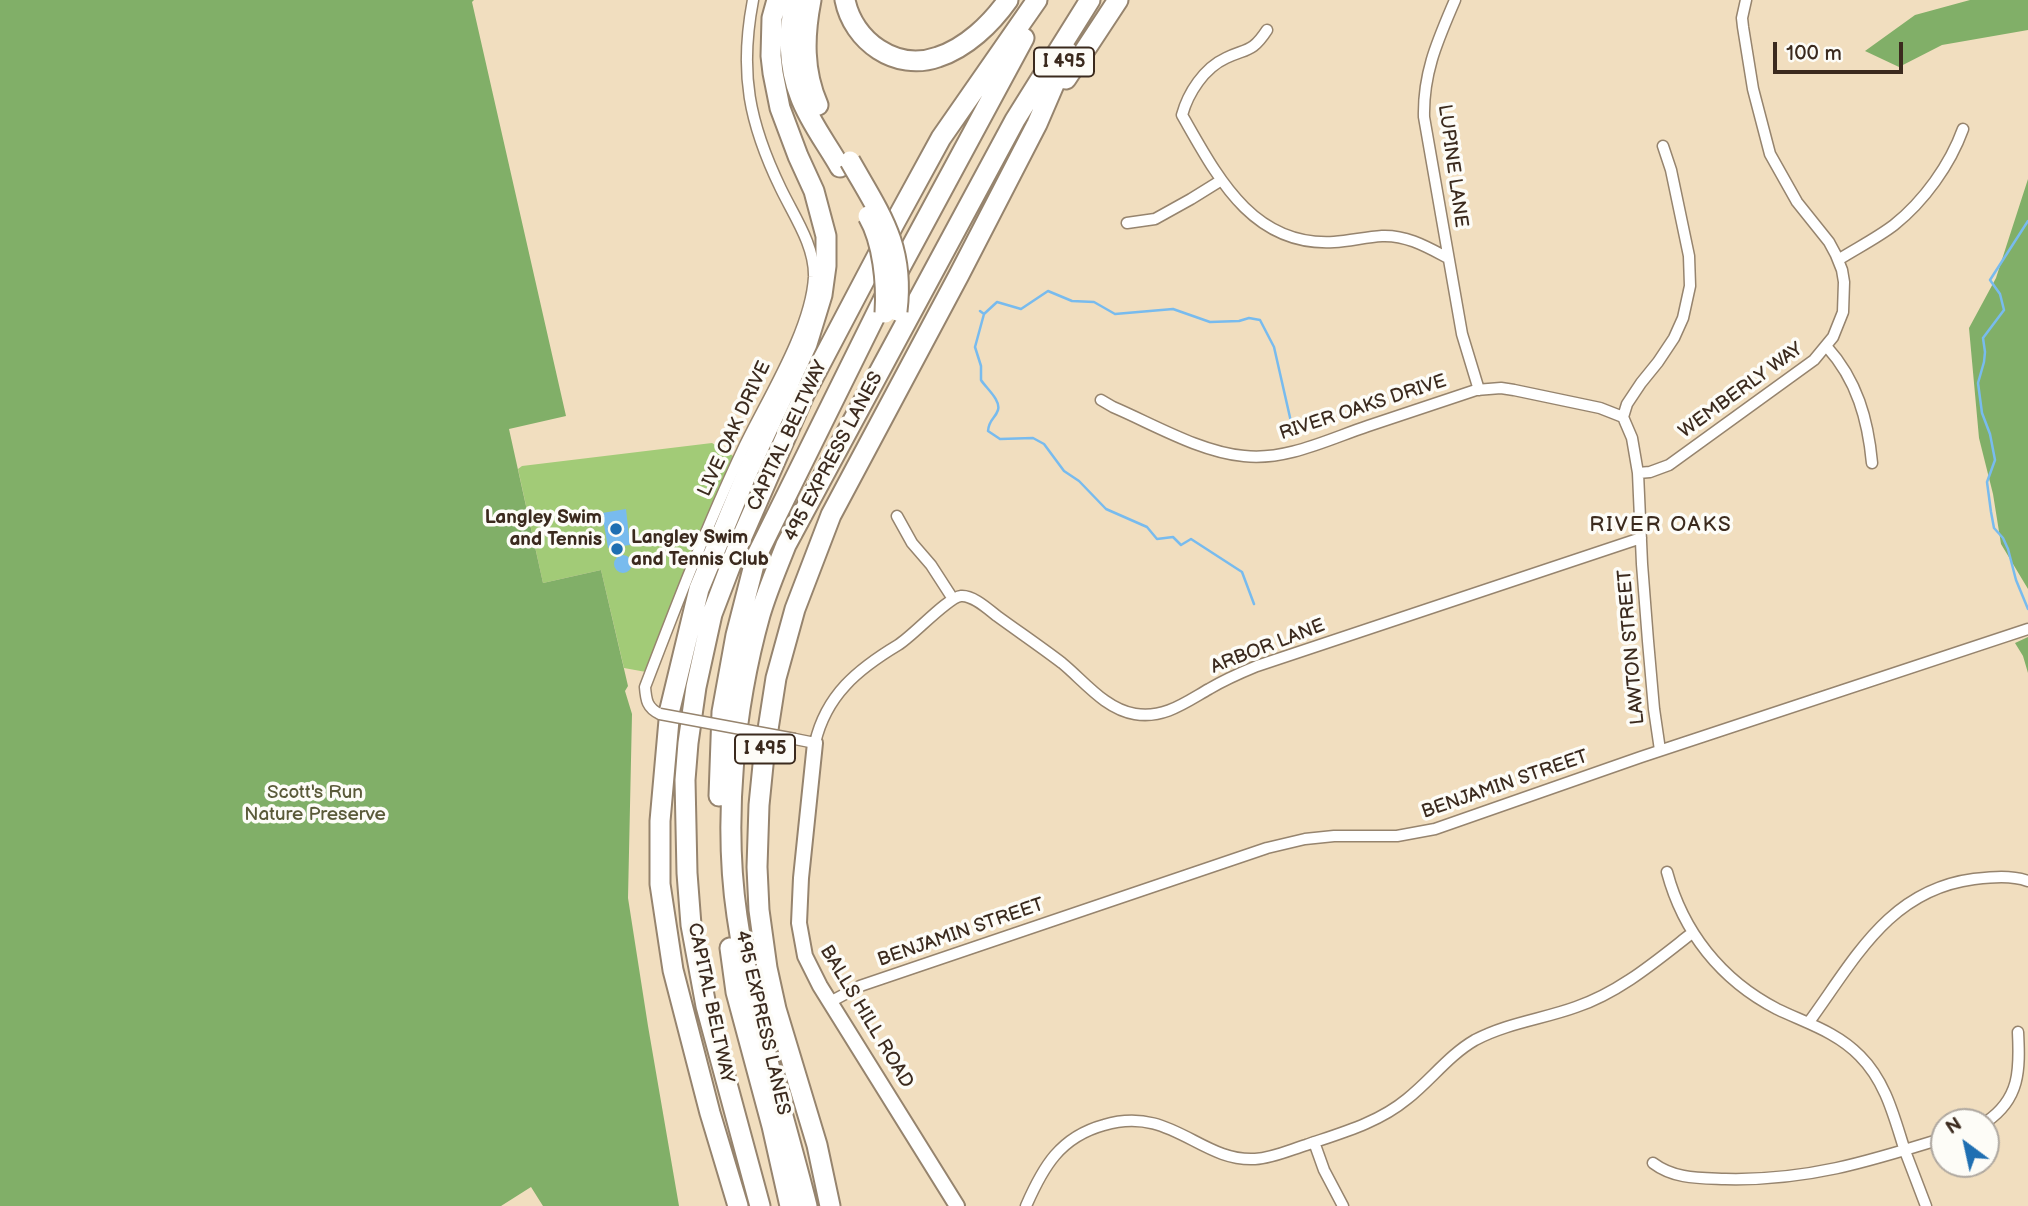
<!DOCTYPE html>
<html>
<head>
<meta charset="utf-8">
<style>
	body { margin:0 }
	#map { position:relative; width:2028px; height:1206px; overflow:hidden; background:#f1debf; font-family:"Balsamiq Sans",sans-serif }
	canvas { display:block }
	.north { position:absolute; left:1930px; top:1108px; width:70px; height:70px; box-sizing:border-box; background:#fdfcf7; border:2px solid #afa8a0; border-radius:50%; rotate:327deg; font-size:19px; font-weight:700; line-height:28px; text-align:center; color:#3b2a1e }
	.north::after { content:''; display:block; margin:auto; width:24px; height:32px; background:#1f6fb2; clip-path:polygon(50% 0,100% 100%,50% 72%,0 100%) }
	.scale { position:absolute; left:1773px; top:42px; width:130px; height:32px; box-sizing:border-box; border:4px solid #3b2a1e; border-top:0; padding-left:9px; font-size:21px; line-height:24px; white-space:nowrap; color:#3b2a1e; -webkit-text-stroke:5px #fdfcf7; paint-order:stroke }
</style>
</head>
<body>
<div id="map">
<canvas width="2028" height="1206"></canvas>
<div class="north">N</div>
<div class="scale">100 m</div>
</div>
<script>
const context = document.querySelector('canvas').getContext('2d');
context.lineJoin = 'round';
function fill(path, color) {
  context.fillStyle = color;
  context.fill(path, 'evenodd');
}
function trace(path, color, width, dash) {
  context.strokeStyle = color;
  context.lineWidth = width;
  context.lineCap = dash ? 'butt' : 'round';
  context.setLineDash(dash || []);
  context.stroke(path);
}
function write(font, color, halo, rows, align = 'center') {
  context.font = font + ' "Balsamiq Sans",sans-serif';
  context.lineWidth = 7;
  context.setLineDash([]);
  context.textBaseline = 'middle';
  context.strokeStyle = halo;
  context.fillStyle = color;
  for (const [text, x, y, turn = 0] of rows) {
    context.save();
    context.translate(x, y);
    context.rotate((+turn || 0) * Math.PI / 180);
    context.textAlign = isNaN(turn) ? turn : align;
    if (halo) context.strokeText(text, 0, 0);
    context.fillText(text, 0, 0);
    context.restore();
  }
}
const green = new Path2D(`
	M712,443L738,459L646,672L624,668L601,570L543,583L518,469L522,466Z`);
const forest = new Path2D(`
	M0,0H474L472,2L566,416L509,429L543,583L601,570L628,686L625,691L632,714L628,898L648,1026L679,1206H543L531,1187L501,1206H0Z
	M1970,0H2028V30L1942,45L1899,67L1865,51L1915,15Z
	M2028,179V589L2001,544L1993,494L1979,438L1969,328L1996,278Z
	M2028,637V673L2023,656L2015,643Z`);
const water = new Path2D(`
	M626,509L630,545L608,548L602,513Z
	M614 564a9 9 0 1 1 18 0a9 9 0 1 1-18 0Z`);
const stream = new Path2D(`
	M2028,221L1990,280L2000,294L2004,310L1983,338L1985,352L1984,362L1978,383L1982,413L1990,434L1995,460L1987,482L1991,512L1994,528L2003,538L2008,549L2016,580L2028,609
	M980,311L984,314L975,347L981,366V380C986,388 1001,400 998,410C995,419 989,419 988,431L1000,439L1033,438L1044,444L1064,471L1079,481L1106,509L1147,527L1157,539L1173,537L1181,545L1191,539L1242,572L1254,604
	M984,314L997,302L1021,309L1048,291L1072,301L1094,302L1115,314L1173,309L1210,322L1239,321L1249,318L1260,320L1274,347L1294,435`);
const street = new Path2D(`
	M1455,0C1438,40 1423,72 1424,117L1462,334L1479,390
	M1267,30C1252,53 1247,48 1226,58C1204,68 1188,93 1182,115C1217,176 1252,247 1334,242C1350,241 1366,237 1382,236C1407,235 1427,247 1448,258
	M1127,223L1155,219L1191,199L1220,181
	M1838,260C1857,248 1877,238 1894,225C1924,201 1950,165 1963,129
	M1827,347C1857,380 1868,420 1872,463
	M1101,400L1113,407C1153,424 1200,452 1244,456C1286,461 1329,439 1368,426C1404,414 1440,402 1476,390L1501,388L1514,390L1600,408L1623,417
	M1638,473L1650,472L1669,465L1814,360L1833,337L1843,312L1844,282L1842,270L1836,255L1829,242L1797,202L1770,154L1753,89L1743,27L1742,18L1746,0
	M897,516L912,543L931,565L953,599
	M660,714C647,708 646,700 645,687C676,606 707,525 744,447C767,399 811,330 814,277C815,246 794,216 781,189C749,123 739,73 753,0
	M795,739L815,743C826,695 858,669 898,645C913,636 948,597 961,596C973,595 988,609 997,616C1019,632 1041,647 1062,663C1084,681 1105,709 1135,714C1164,719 1186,702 1209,689C1224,680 1240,673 1257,666L1641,538
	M1660,750L1654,709L1648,641L1642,564L1638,473L1632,438L1623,417L1627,404L1641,383L1658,362L1674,338L1683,318L1690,286L1689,256L1671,170L1663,146
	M1667,872C1683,932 1721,980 1777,1009C1806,1023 1837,1032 1860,1056C1886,1082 1894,1117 1905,1151C1912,1169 1919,1188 1926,1206
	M830,1002L860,986L1267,848L1305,839L1334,836H1397L1435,829L1641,757L2028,629
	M1809,1022C1855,959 1889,890 1974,879C1992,877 2011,875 2028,881
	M1986,1122C2020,1099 2020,1070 2018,1032
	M1314,1142L1324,1170L1343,1206
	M1653,1163C1674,1179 1699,1178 1725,1179C1806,1181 1867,1162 1944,1138
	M1026,1206C1043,1167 1060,1137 1104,1125C1171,1105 1200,1162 1255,1159C1273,1158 1290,1150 1306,1145C1341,1133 1378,1123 1407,1099C1431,1080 1449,1055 1475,1040C1507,1023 1543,1019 1576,1007C1620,992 1656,961 1692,933`);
const secondary = new Path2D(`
	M815,743L801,878L799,923L805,956L820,986L957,1206`);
const highway = new Path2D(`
	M795,0C788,31 788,66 800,96C809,121 827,144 840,167
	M811,0C804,36 803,71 818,105
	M845,0C853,41 896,72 938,57C966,48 991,24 1008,0
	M1066,79L1118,0
	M719,796L722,712L736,635L756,557L887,292L1024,38
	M730,948L736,992L772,1126L790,1206
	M738,1206L710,1113L673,970L660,884V821L670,709L699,589L747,473L807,344L822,295L826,266V236L814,191L798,156L780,108L773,73L771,56L772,18L777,0
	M760,1206L706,1006L691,925L687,873L685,780L688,743L696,687L712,614L738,546L804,395L894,224L941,138L1037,0
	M807,1206C783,1110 751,1015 737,916C723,821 734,708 760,615C767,591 777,568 786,545L1015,120L1090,0
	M830,1206L817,1145L776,1009L767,968L759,910L757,867L759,805L764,755L776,678L795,609L831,515L959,275L1037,124L1068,52`);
const streetBridge = new Path2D(`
	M660,714L795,739`);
const highwayBridge = new Path2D(`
	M850,161C880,214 905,246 897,311
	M868,216C883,242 887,283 885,313`);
const markers = [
	[616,529,7,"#1f6fb2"],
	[617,549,7,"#1f6fb2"]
];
const shields = [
	[1064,62,60],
	[765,749,60]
];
const shieldNames = [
	["I 495",1064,62],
	["I 495",765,749]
];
const streetNames = [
	["LUPINE LANE",1452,166,82],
	["WEMBERLY WAY",1741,391,-36],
	["RIVER OAKS DRIVE",1363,408,-18],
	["LIVE OAK DRIVE",735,429,-65],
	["CAPITAL BELTWAY",788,436,-65],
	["495 EXPRESS LANES",834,457,-62],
	["ARBOR LANE",1268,647,-21],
	["LAWTON STREET",1632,647,-95],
	["BENJAMIN STREET",1505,785,-19],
	["BENJAMIN STREET",961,933,-19],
	["CAPITAL BELTWAY",710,1003,78],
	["BALLS HILL ROAD",866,1017,59],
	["495 EXPRESS LANES",762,1023,77]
];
const poiNames = [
	["Langley Swim",602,518],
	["and Tennis",602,540],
	["Langley Swim",631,538,"left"],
	["and Tennis Club",631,560,"left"]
];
const parkNames = [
	["Scott's Run",315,793],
	["Nature Preserve",315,815]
];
const neighbourhoodNames = [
	["RIVER OAKS",1661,526]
];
fill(green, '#a2cb77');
fill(forest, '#81af68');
fill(water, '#78bbee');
trace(stream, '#78bbee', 2.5);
trace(street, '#96846e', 13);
trace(secondary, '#96846e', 18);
trace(highway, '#96846e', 23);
trace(street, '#fff', 10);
trace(secondary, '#fff', 14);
trace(highway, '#fff', 19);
trace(streetBridge, '#96846e', 13, []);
trace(highwayBridge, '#96846e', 23, []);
trace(streetBridge, '#fff', 10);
trace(highwayBridge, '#fff', 19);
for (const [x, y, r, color] of markers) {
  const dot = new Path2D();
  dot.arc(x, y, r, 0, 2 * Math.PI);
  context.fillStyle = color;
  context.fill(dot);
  trace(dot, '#fdfcf7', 2.5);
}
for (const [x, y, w] of shields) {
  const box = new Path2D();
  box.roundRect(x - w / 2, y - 14.5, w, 29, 5);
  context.fillStyle = '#fdfcf7';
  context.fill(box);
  trace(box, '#3b2a1e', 2);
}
write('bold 18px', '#3b2a1e', null, shieldNames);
write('19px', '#3b2a1e', '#fdfcf7', streetNames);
write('bold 19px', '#3b2a1e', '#fdfcf7', poiNames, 'right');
write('19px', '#5a5a39', '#fdfcf7', parkNames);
context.letterSpacing = '2px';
write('21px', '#3b2a1e', '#fdfcf7', neighbourhoodNames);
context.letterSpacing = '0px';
</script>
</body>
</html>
